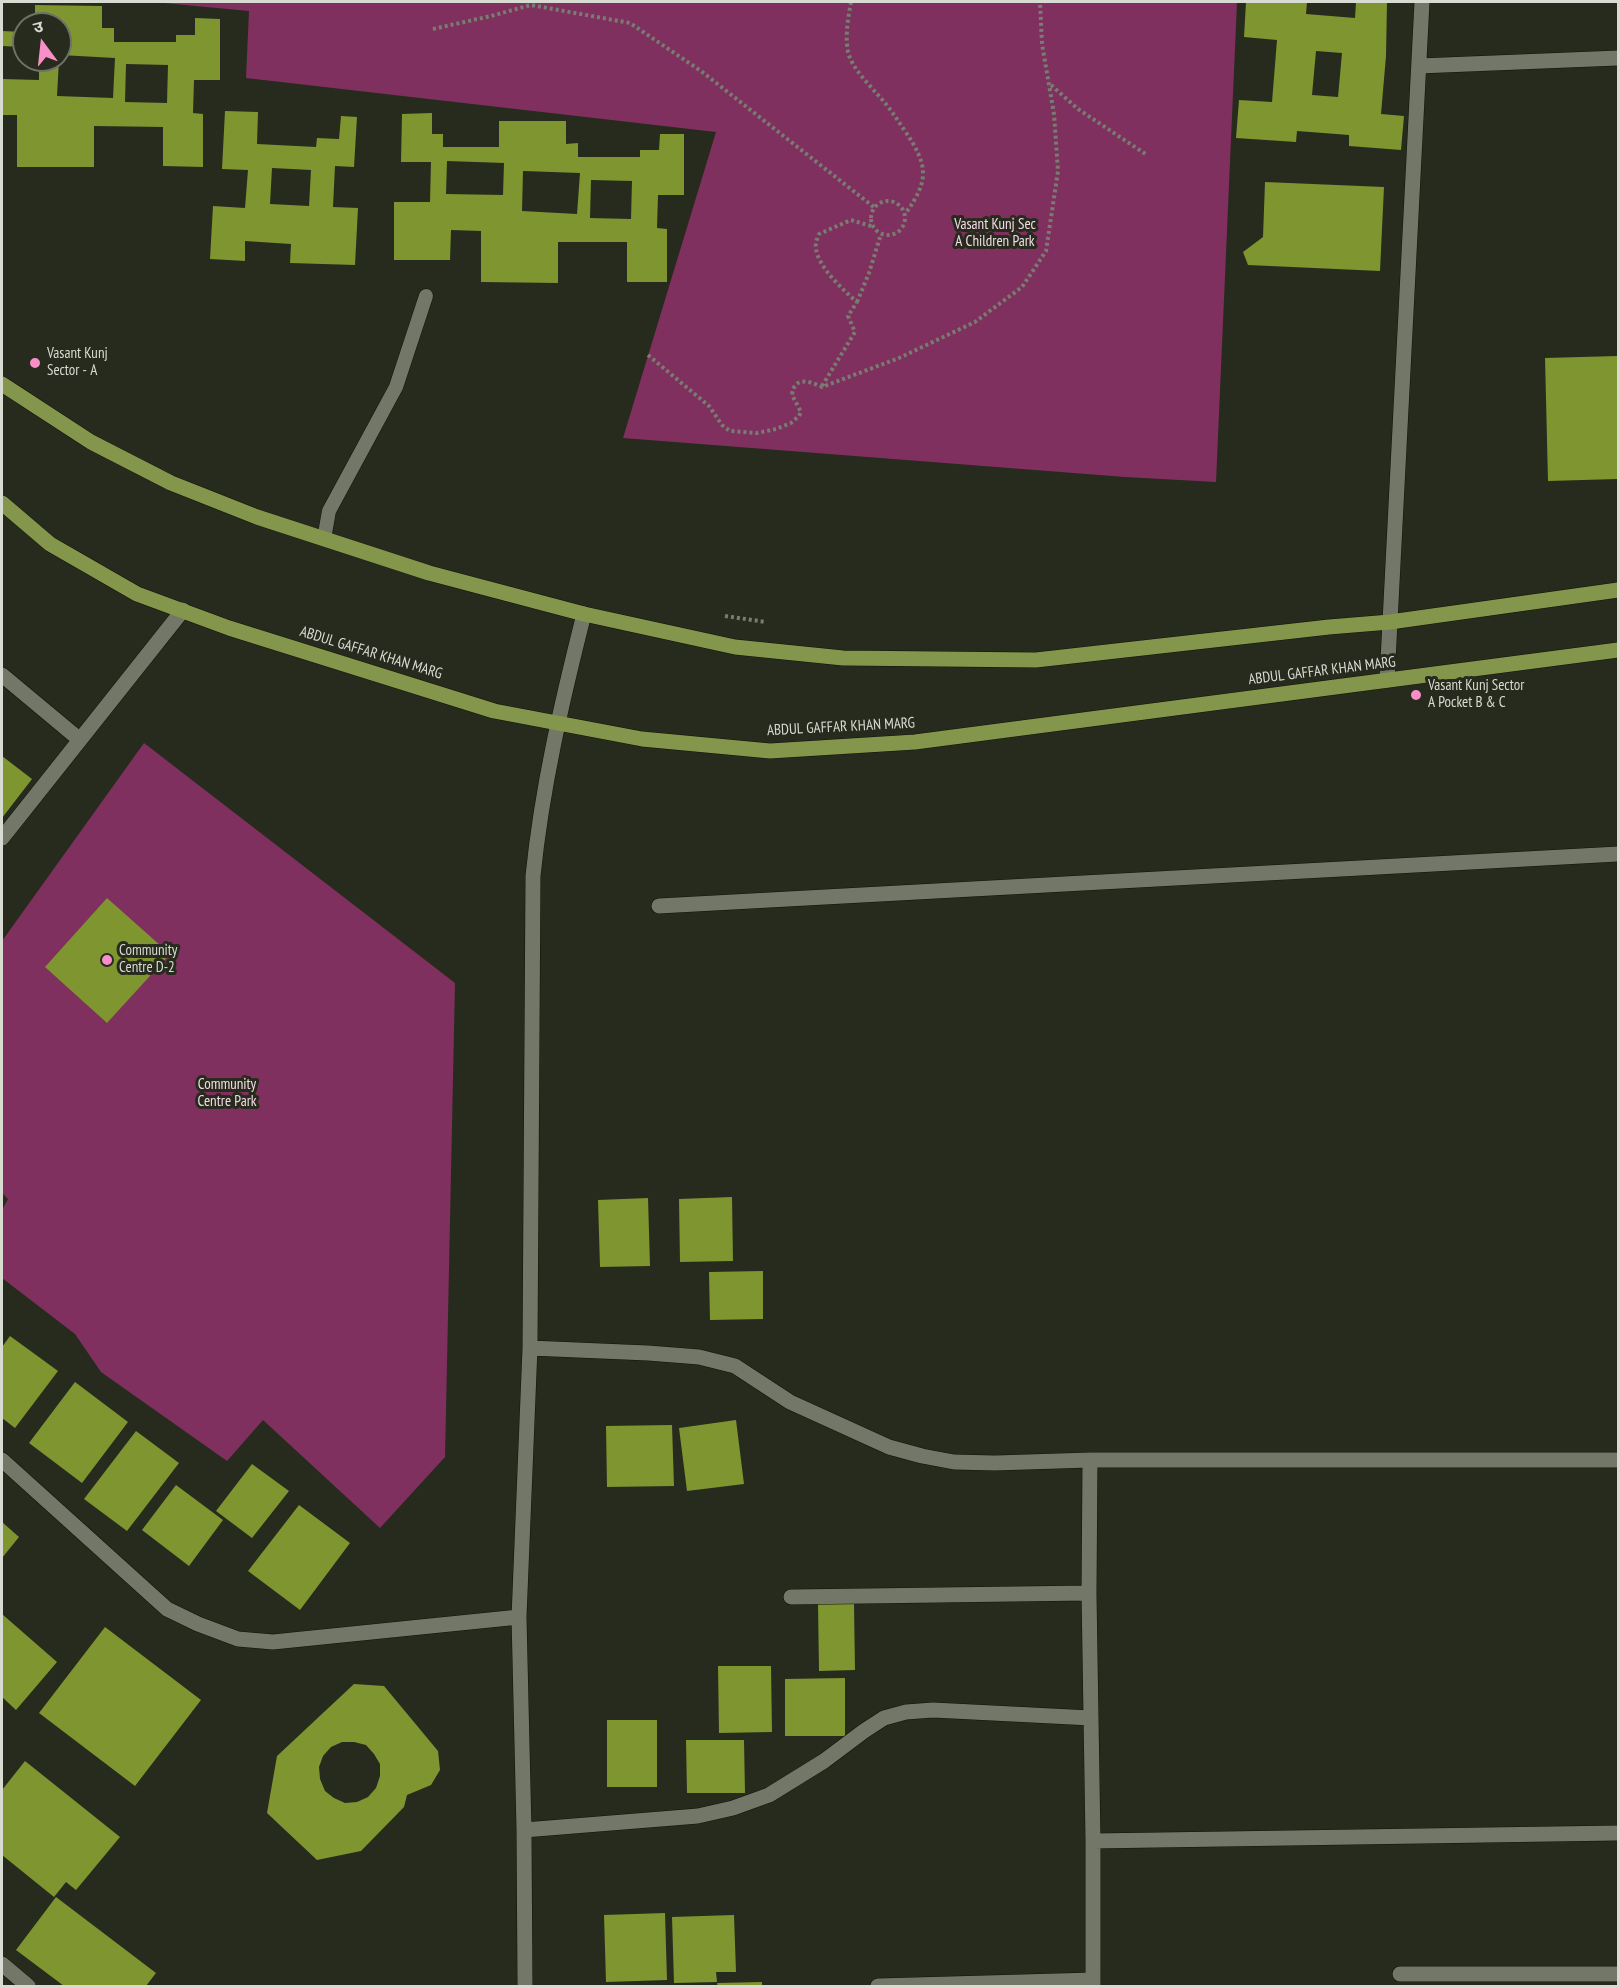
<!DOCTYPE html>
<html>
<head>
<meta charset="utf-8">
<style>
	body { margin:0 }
	#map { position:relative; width:1620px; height:1988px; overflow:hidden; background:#272b1d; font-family:"PT Sans Narrow","Noto Sans Devanagari",sans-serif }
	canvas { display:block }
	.frame { position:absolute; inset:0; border:3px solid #d8dbd2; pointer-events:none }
	.north { position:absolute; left:12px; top:12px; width:60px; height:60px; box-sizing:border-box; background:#272b1d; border:2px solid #6e7165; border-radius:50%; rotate:345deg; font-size:16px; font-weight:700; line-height:24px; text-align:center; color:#d8dbd2 }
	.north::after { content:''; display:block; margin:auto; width:21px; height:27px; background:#f98fc9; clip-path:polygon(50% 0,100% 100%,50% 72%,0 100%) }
</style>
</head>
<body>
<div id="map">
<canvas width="1620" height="1988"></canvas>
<div class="frame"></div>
<div class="north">उ</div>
</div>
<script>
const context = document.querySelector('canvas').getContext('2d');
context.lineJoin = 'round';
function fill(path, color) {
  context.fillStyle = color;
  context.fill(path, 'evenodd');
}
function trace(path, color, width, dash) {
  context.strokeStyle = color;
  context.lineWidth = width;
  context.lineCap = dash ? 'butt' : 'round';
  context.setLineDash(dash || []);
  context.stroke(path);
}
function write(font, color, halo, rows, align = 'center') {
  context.font = font + ' "PT Sans Narrow",sans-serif';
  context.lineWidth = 6;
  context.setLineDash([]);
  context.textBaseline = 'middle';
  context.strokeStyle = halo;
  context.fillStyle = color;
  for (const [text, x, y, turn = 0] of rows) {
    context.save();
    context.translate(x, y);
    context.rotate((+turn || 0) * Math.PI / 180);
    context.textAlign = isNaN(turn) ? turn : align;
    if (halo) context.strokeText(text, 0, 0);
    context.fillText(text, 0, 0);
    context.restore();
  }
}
const green = new Path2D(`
	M153,2H1237L1216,482L1125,477L623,438L716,132L246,78L249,11Z
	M144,743L455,983L445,1457L380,1528L263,1420L227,1461L101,1372L75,1334L2,1278V1210L8,1199L2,1193V941Z`);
const building = new Path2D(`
	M1246,2H1307L1306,14L1355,18L1356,2H1387L1386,56L1381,114L1404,116L1401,150L1349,146V135L1297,131L1296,142L1236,138L1239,100L1272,102L1277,40L1244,37ZM1316,51L1342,53L1338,97L1312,95Z
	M35,5L102,6V28H114V42H176V35H195V18L220,19V80H194L193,113L203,114V167L163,166V127L94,126V167H17V115H2V79L39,80V60H59L57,96L113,98L115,58L60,55V24H35ZM126,64L168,65L167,103L125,102Z
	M2,31L24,32V47L2,46Z
	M225,111L258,112L257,144L316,147L317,138L339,139L341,116L357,117L354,167L335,166L333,207L358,208L355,265L290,263L291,244L245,241V261L210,259L213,206L245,208L248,170L222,169ZM272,168L311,170L309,206L270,204Z
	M432,113V134H443V147H499V121H566V144L578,143V157H640V150H659L660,134H684V195H658L657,228L667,229V282H627V242H558V283L481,282V231L451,230L450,260H394V202H430L431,162H401L402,114ZM447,161L504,163L503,195L446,194ZM523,171L580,173L577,214L522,211ZM591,180L632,181L631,219L590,218Z
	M1265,182L1384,187L1380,271L1248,265L1243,252L1263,237Z
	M1618,356V479L1548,481L1545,358Z
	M2,756L32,779L2,818Z
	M107,898L170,954L107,1023L45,967Z
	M732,1197L733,1261L680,1262L679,1199Z
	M648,1198L650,1266L600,1267L598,1200Z
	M763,1271V1319L710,1320L709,1272Z
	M10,1336L58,1371L15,1428L2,1418V1347Z
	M75,1382L128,1422L82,1483L29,1443Z
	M736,1420L744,1484L687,1491L679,1428Z
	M672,1425L674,1486L607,1487L606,1426Z
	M136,1431L179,1463L127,1531L84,1499Z
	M252,1464L289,1491L252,1538L216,1511Z
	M176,1485L223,1520L189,1566L142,1530Z
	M299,1505L350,1543L300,1610L248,1571Z
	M2,1522L19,1537L2,1558Z
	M818,1604H854L855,1670L819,1671Z
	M2,1614L57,1662L16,1710L2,1697Z
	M105,1627L201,1700L135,1786L39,1713Z
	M718,1666H771L772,1732L719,1733Z
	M845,1678V1736H785V1679Z
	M354,1684L384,1686L438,1751L440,1770L431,1785L407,1795L404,1807L361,1851L317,1860L267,1813L277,1756ZM342,1742H354L366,1745L374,1754L380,1764V1776L376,1788L368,1797L357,1802L345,1803L334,1798L325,1791L320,1779L319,1767L323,1756L331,1747Z
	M607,1720H657V1787H607Z
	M686,1740H744L745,1793H687Z
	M25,1761L120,1837L76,1890L66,1882L54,1897L2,1855V1790Z
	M56,1897L156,1973L146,1986H64L16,1950Z
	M665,1913L667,1980L606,1982L604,1915Z
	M734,1915L736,1972H716L717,1982L674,1983L672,1917Z
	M762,1982V1986H718L717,1983Z`);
const path = new Path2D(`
	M851,2C848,18 845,35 848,52C852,68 867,82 877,94C888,105 896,118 905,131C928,165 930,180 905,214
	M433,29L491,16L531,5L630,23L701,71L875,208
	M1051,85L1078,109L1147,155
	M871 218a17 17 0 1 1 34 0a17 17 0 1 1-34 0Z
	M857,302L869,273L881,234
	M648,355L709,406L722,425L730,431L757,433L776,429L791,423L799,416L801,412L792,395C794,376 809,381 822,387L899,358L975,322L1022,287L1046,251L1058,171L1054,114L1042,44L1040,2
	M822,386L855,332L848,316L857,302C844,291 817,266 816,248C815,243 817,239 819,234L851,220L874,227
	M725,616L766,622`);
const lane = new Path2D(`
	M324,539L329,511L396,387L426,296`);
const street = new Path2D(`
	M1419,66L1618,58
	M2,675L80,740
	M1387,680L1422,2
	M2,838L183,610
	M659,906L1618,854
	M530,1348L648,1353L699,1357L735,1366L790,1402L889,1447L922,1456L954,1462L995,1463L1090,1460H1618
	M2,1460L167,1609L198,1624L238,1639L273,1642L519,1617
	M1090,1460L1089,1593L1093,1841V1986
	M791,1597L1089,1593
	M524,1830L698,1816L733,1808L769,1795L824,1761L864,1731L884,1718L906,1712L933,1710L1091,1718
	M1093,1841L1618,1833
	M2,1964L28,1986
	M1400,1974H1618
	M525,1986L524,1830L519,1617L530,1348L533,876C542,787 562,701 584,614
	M878,1986L1093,1980`);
const primary = new Path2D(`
	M2,384L91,442L171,483L257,517L429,573L584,614L735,647L843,658L1036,660L1329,627L1390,622L1618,590
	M2,503L50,544L137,594L229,628L494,711L642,739L770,751L915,742L1618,650`);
const markers = [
	[35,363,6,"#f98fc9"],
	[1416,695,6,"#f98fc9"],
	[107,960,6,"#f98fc9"]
];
const parkNames = [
	["Vasant Kunj Sec",995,225],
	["A Children Park",995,242],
	["Community",227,1085],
	["Centre Park",227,1102]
];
const poiNames = [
	["Vasant Kunj",47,354],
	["Sector - A",47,371],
	["Vasant Kunj Sector",1428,686],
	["A Pocket B & C",1428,703],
	["Community",119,951],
	["Centre D-2",119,968]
];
const streetNames = [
	["ABDUL GAFFAR KHAN MARG",371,653,17],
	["ABDUL GAFFAR KHAN MARG",1322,671,-7],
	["ABDUL GAFFAR KHAN MARG",841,727,-3]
];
fill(green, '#7f305e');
fill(building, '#7e9530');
trace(lane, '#101307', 15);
trace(street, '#101307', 16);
trace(primary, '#101307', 16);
trace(path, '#797c71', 4, [3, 3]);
trace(lane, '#727767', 14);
trace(street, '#727767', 15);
trace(primary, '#84964b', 15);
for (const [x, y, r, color] of markers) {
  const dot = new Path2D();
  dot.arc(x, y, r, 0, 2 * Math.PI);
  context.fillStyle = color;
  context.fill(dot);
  trace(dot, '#272b1d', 2);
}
write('15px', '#f3dae6', '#272b1d', parkNames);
write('15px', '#d8dbd2', '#272b1d', poiNames, 'left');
write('15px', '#d8dbd2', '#272b1d', streetNames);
</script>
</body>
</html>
